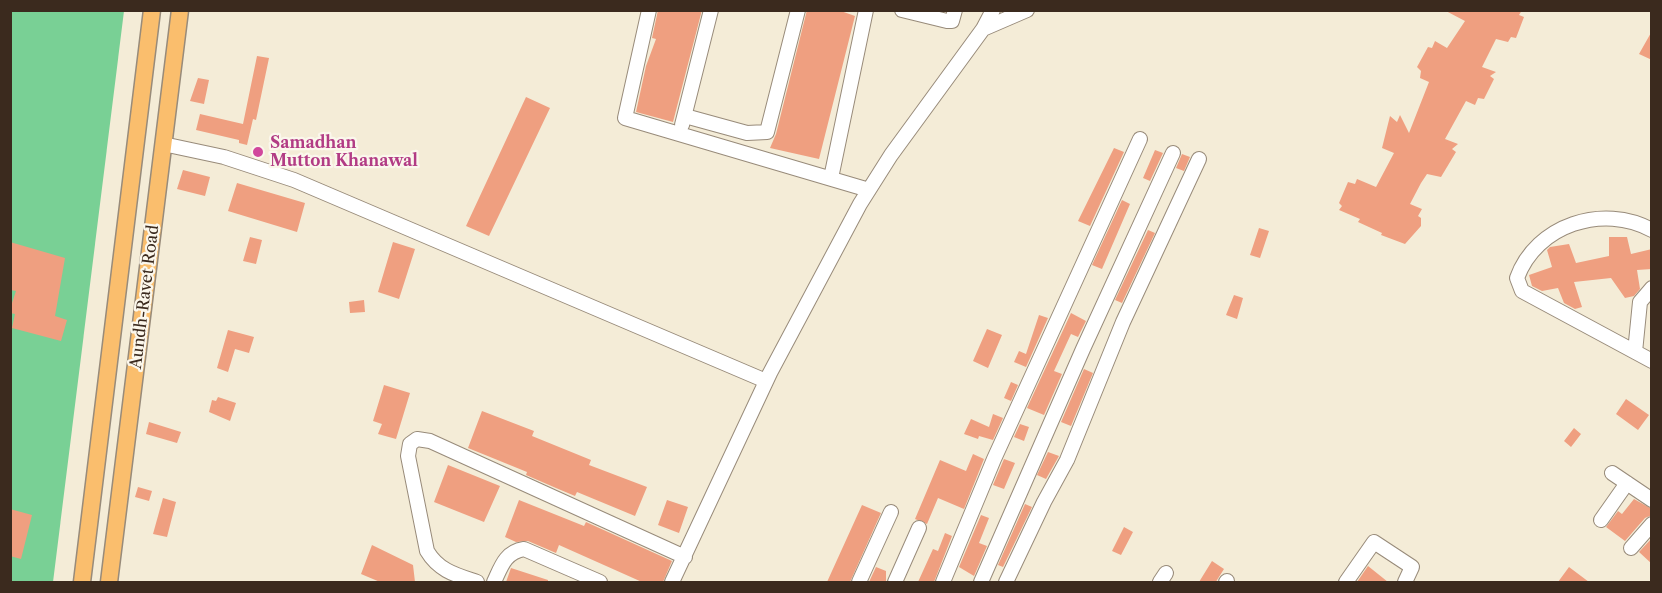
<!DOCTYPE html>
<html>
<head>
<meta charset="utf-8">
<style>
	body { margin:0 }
	#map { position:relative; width:1662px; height:593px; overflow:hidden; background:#f4ecd7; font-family:"Libre Caslon Text",serif }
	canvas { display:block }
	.frame { position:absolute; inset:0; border:12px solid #3b2a1e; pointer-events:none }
</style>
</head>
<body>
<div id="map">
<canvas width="1662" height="593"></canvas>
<div class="frame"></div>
</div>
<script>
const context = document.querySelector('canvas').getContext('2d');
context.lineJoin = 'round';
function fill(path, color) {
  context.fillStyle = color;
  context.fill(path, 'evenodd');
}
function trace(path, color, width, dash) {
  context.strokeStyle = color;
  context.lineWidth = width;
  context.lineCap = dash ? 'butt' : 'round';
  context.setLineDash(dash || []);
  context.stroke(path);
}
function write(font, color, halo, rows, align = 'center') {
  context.font = font + ' "Libre Caslon Text",serif';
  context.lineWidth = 4.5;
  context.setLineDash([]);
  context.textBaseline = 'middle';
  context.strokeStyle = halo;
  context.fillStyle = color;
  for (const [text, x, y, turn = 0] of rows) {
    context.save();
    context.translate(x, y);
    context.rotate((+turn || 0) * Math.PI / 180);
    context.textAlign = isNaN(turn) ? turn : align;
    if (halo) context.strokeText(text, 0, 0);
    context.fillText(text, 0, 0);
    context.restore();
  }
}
const green = new Path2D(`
	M10,11H124L53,582H11Z`);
const building = new Path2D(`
	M658,10H702L673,122L636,112L646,66L656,39L652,38Z
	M807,10H838L855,16L819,159L770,148L776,134Z
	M1444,10H1522L1519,15L1524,17L1516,38L1511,37L1508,42L1496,39L1482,67L1496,72L1490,76L1494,79L1484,99L1478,98L1475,105L1466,101L1445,139L1458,144L1452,149L1456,152L1441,177L1427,174L1421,183L1410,204L1422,209L1418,216L1421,218V226L1405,244L1381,235L1382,233L1358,222L1360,219L1339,210L1342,206L1339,203L1348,182L1355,184L1357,179L1376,187L1394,153L1382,148L1390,116L1397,122L1400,115L1409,133L1429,82L1420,78L1421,71L1417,67L1428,47L1432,48L1435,41L1447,48L1465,21Z
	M1652,31V60L1639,54Z
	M257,56L269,58L256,120L253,119L247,145L239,143V140L196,130L200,114L243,124Z
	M198,78L209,80L204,104L190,101Z
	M526,97L550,108L489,236L466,226Z
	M1114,148L1124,152L1090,226L1078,221Z
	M1155,150L1163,153L1150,181L1143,178Z
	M1182,154L1190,157L1184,171L1176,168Z
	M183,170L210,177L205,196L177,189Z
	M237,183L305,203L297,232L228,211Z
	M1122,200L1130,204L1102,269L1092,265Z
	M1259,228L1269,231L1260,258L1250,255Z
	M1148,230L1155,233L1122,303L1115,300Z
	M250,237L262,240L256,264L243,261Z
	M1609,237H1627L1631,254L1652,249V269L1637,270L1640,289L1634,296L1625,298L1611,278L1574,282L1582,307L1575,309L1564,303L1558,288L1542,291L1532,286L1529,275L1552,267L1547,250L1550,247L1569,244L1576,263L1609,256Z
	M10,242L65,258L55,316L67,320L61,341L12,328L15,314L10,313V309L16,291L10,290Z
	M393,242L415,249L399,299L378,292Z
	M1234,295L1243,298L1237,319L1226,315Z
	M364,300L365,312L350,313L349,302Z
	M1071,313L1086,321L1078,337L1071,334L1054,371L1062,374L1044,415L1027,408Z
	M1039,315L1048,318L1026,367L1014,362L1019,351L1026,354Z
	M987,329L1002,335L988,368L973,361Z
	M228,330L254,337L249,353L235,349L228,372L217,368Z
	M1084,369L1093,373L1071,426L1061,422Z
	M1011,382L1018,385L1011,401L1004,398Z
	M384,385L410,393L396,439L378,434L382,424L373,421Z
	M218,397L236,403L230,421L209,412L212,400L216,401Z
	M1626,399L1649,415L1638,430L1616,414Z
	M482,411L534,431L532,436L591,460L589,465L647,487L635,516L577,492L575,496L556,488L526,475L527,472L468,448Z
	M993,414L1003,418L993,440L979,436L978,439L964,434L971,419L989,427Z
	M149,422L181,432L177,443L146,434Z
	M1020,424L1029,427L1024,441L1014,437Z
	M1574,428L1581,434L1571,447L1564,441Z
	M1048,452L1059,456L1046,479L1037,475Z
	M973,454L984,459L964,509L938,498L927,524L915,519L940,460L966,471Z
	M1004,459L1015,463L1004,489L993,485Z
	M448,465L500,486L484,522L434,502Z
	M138,487L152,491L149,501L135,497Z
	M163,498L176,502L167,537L153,534Z
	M1634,499L1652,509V515L1645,518L1625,541L1606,527L1618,511L1622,514Z
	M519,500L584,526L586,522L672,561L663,582H642L559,545L556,553L528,541L516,542L505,537Z
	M667,500L688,507L679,533L658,525Z
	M1025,504L1032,507L1003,567L998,565Z
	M862,505L881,513L850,582H827Z
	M10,509L32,515L21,559L10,556Z
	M981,515L989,518L979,543L987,546L974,576L959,567Z
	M1124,527L1133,532L1121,555L1112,551Z
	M945,533L952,536L934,582H918L933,549L938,551Z
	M1652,538V564L1639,552Z
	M372,545L413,565L415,582H380L361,574Z
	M1212,561L1224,569L1217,580L1216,582H1199Z
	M1368,566L1388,582H1357Z
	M876,567L886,571V582H869Z
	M1569,567L1589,582H1558Z
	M511,568L548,580V582H506Z`);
const minor = new Path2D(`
	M649,10L625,118L869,190
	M902,10L947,21H952L955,10
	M983,29L1027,10
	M685,116L747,133L767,132L798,10
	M682,125L711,10
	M163,144L224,157L294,180L766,381
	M831,178L866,10
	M1652,230C1603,203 1536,225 1517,278L1522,291L1652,361
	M1635,352L1640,302L1652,288
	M1612,473L1652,500
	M1601,520L1627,483
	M1631,548L1652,524
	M477,582C456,575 439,571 427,551L408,456L410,444L417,439L430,441L685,557
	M494,582C501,567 505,552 524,549L600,582
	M672,582L770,373L860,204L891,155L983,29L993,10
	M859,582L891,512
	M895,582L919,528
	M943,582L994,459L1140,139
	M981,582L1083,349L1173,153
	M1006,582L1044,502L1067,460L1123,322L1199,159
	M1160,582L1166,573
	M1226,582L1227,581
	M1346,582L1374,542L1412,567L1405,582`);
const major = new Path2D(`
	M82,582L152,10
	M109,582L180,10`);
const markers = [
	[258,152,6,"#d1479c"]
];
const hotelNames = [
	["Samadhan",270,143],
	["Mutton Khanawal",270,161]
];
const streetNames = [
	["Aundh-Ravet Road",145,297,-83]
];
fill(green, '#79d095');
fill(building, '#ef9f80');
trace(minor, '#988b7a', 16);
trace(major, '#988b7a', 19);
trace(minor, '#fff', 14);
trace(major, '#fabe6d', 16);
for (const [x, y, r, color] of markers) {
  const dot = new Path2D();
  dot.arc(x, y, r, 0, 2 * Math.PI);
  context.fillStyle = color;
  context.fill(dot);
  trace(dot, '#fbf7ec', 2);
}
write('bold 16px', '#b23c85', '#fbf7ec', hotelNames, 'left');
write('16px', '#3b2a1e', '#fbf7ec', streetNames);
</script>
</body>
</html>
